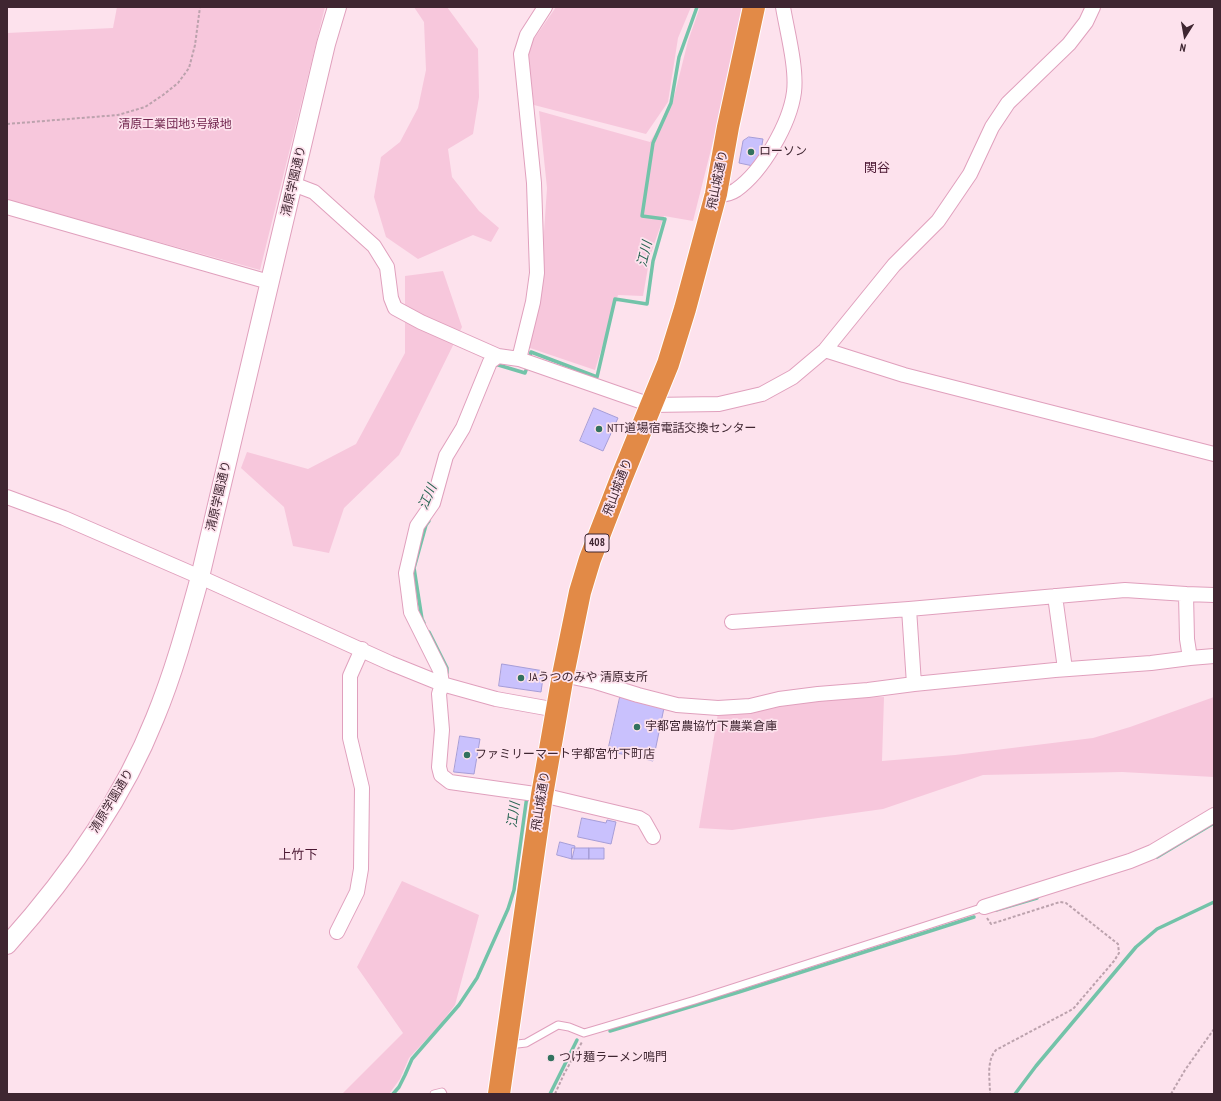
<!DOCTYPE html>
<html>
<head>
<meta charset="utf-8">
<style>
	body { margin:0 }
	#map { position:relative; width:1221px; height:1101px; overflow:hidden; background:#fde2ed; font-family:"PT Sans Narrow",sans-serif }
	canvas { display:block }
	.frame { position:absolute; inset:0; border:8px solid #3f2631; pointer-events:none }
	.north { position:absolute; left:1165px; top:16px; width:40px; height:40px; -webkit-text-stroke:3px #fde2ed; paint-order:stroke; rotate:191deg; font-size:11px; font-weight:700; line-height:16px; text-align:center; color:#3f2631 }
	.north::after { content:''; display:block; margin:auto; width:14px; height:18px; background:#3f2631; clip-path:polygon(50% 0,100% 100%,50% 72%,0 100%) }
</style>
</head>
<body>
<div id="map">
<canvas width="1221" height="1101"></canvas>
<div class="frame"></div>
<div class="north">N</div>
</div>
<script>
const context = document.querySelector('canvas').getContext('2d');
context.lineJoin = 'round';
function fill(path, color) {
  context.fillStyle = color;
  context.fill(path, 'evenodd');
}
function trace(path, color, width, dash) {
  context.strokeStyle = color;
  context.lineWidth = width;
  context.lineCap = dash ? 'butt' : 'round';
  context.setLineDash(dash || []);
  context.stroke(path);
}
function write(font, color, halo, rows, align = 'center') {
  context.font = font + ' "PT Sans Narrow","Noto Sans JP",sans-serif';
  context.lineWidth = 3.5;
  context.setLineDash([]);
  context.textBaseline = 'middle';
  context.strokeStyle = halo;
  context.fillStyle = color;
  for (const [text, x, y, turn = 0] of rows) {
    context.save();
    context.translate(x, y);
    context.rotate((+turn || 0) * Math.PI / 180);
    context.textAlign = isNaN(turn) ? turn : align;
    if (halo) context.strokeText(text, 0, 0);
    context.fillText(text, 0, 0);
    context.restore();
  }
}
const green = new Path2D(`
	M117,7H325L260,270L7,200V33L113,28Z
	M414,7H447L478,49L479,97L473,134L448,149L452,177L479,211L499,228L491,242L473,235L418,259L386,237L374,197L381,157L400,142L418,108L426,70L424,22Z
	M556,7H691L678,38L668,102L646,134L534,105L527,49Z
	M700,7H744L735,54L693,221L664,216L650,256L643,296L618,295L595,370L527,347L541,276L547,188L539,111L650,142L672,105L688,41Z
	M443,271L462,327L399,455L344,508L329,553L293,546L284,507L241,468L247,452L308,469L356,444L405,353V276Z
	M884,697L882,761L955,755L1093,738L1130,727L1214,697V777L1122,772L983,775L883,809L732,830L699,828L720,701Z
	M402,881L479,915L455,1005L439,1026L409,1058L400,1079L389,1094H342L403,1033L357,967Z`);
const stream = new Path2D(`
	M529,359L531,352L597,377L615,299L647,304L653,261L665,219L642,216L653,143L671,103L679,57L697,7
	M494,366L495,364L525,373L528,365
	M424,623L422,619L414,568L426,525L429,521
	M429,632L447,668V673
	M1157,857L1214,823
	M996,910L1037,898
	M610,1031L739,992L974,917
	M393,1094L399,1087L405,1075L412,1059L459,1005L477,978L508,909L514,890L527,796
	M550,1094L577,1040
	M1015,1094L1036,1066L1136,947L1157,929L1214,902`);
const building = new Path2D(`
	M749,137L763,139L758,167L739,163L743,141Z
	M594,408L618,418L603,451L580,441Z
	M502,664L544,671L541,692L499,686Z
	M621,693L665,703L653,761L608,751Z
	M460,736L480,739L474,774L454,772Z
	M582,818L606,823L607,820L616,822L611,844L578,837Z
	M560,842L575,846L572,859L557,855Z
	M572,848H589V859H572Z
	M589,848H604V859H589Z`);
const path = new Path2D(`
	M7,124L118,115L145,107L163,95L178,83L189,68L195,45L200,7
	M987,918L991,924L1060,902L1066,903L1118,944L1119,953L1114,961L1073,1009L996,1050C986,1061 990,1079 990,1094
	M555,1094L564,1074L582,1042
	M1171,1094L1185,1070L1214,1029`);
const service = new Path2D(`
	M509,1045L526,1043L558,1025L569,1027L584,1033L601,1028L695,1000L984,907
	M434,1094L442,1092L443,1094`);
const minor = new Path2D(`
	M293,184L314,192L374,246L387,267L391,298L395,308L421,322L498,356
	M716,194C722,195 730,194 736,190C763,171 790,123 794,92C797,68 787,31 783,7
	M7,207L269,282
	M825,350L904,375L1214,454
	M519,359L533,302L537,273L534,183L521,54L527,35L545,7
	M7,497L64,518L200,577L390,663L442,684L496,699L557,710
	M1055,596L1065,669
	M909,609L914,684
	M732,622L909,609L1125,590L1186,594
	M1190,658L1187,639L1186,594L1214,595
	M563,675L596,682L638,695L677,705L718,708L750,706L779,699L818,694L868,690L914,684L1055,670L1151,663L1190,658L1214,656
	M653,837L644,821L639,818L542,795L450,782L441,775L439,767L442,730L439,694L442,684L440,670L411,612L406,573L417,526L433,503L446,456L463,428L490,362L498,356L519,359L651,405L719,404L762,394L793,377L825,350L894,265L938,221L970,174L992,127L1008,103L1069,44L1086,22L1093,7
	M984,907L1130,861L1152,852L1214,815
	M337,932L357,892L361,869L362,788L350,738V676L362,649`);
const tertiary = new Path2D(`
	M7,945C66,879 122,801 155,718C174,672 187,624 200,577L326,44L337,7`);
const trunk = new Path2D(`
	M499,1094L542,795L563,675L580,592L590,559L621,479L668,364L685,309L716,194L728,127L754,7`);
const markers = [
	[751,152,4,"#32715e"],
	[599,429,4,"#32715e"],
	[521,678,4,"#32715e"],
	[637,727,4,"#32715e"],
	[467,755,4,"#32715e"],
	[551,1058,4,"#32715e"]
];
const shields = [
	[597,543,24]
];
const shieldNames = [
	["408",597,543]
];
const parkNames = [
	["清原工業団地3号緑地",175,125]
];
const poiNames = [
	["ローソン",759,152],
	["NTT道場宿電話交換センター",607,429],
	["JAうつのみや 清原支所",529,678],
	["宇都宮農協竹下農業倉庫",645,727],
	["ファミリーマート宇都宮竹下町店",475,755],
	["つけ麺ラーメン鳴門",559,1058]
];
const streetNames = [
	["飛山城通り",718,180,-78],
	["清原学園通り",294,181,-77],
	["飛山城通り",618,487,-69],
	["清原学園通り",219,496,-77],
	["清原学園通り",112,801,-59],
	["飛山城通り",541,801,-81]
];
const neighbourhoodNames = [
	["関谷",877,168],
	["上竹下",298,855]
];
const waterNames = [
	["江川",645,254,-77],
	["江川",428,497,-67],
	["江川",514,815,-83]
];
fill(green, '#f7c7dc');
trace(stream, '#73c3a9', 3.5);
fill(building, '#c9c1fd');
trace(building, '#a69dd7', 1);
trace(service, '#e0a0bd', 9);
trace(minor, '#e0a0bd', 16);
trace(tertiary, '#e0a0bd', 20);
trace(trunk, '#fff', 24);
trace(path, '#bca2ad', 2, [3, 2]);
trace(service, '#fff', 7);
trace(minor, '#fff', 14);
trace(tertiary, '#fff', 18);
trace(trunk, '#e28a47', 22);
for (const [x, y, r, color] of markers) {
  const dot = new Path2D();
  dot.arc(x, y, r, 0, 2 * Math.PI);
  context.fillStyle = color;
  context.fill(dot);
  trace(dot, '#fde2ed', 1.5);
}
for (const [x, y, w] of shields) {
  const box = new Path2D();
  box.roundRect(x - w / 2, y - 9, w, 18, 3);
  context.fillStyle = '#fde2ed';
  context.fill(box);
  trace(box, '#3f2631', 1);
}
write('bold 11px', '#3f2631', null, shieldNames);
write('12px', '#70234c', '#fde2ed', parkNames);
write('12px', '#3f2631', '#fde2ed', poiNames, 'left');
write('12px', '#3f2631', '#fde2ed', streetNames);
write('13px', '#4a1732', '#fde2ed', neighbourhoodNames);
write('italic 13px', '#266452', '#fde2ed', waterNames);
</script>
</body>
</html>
